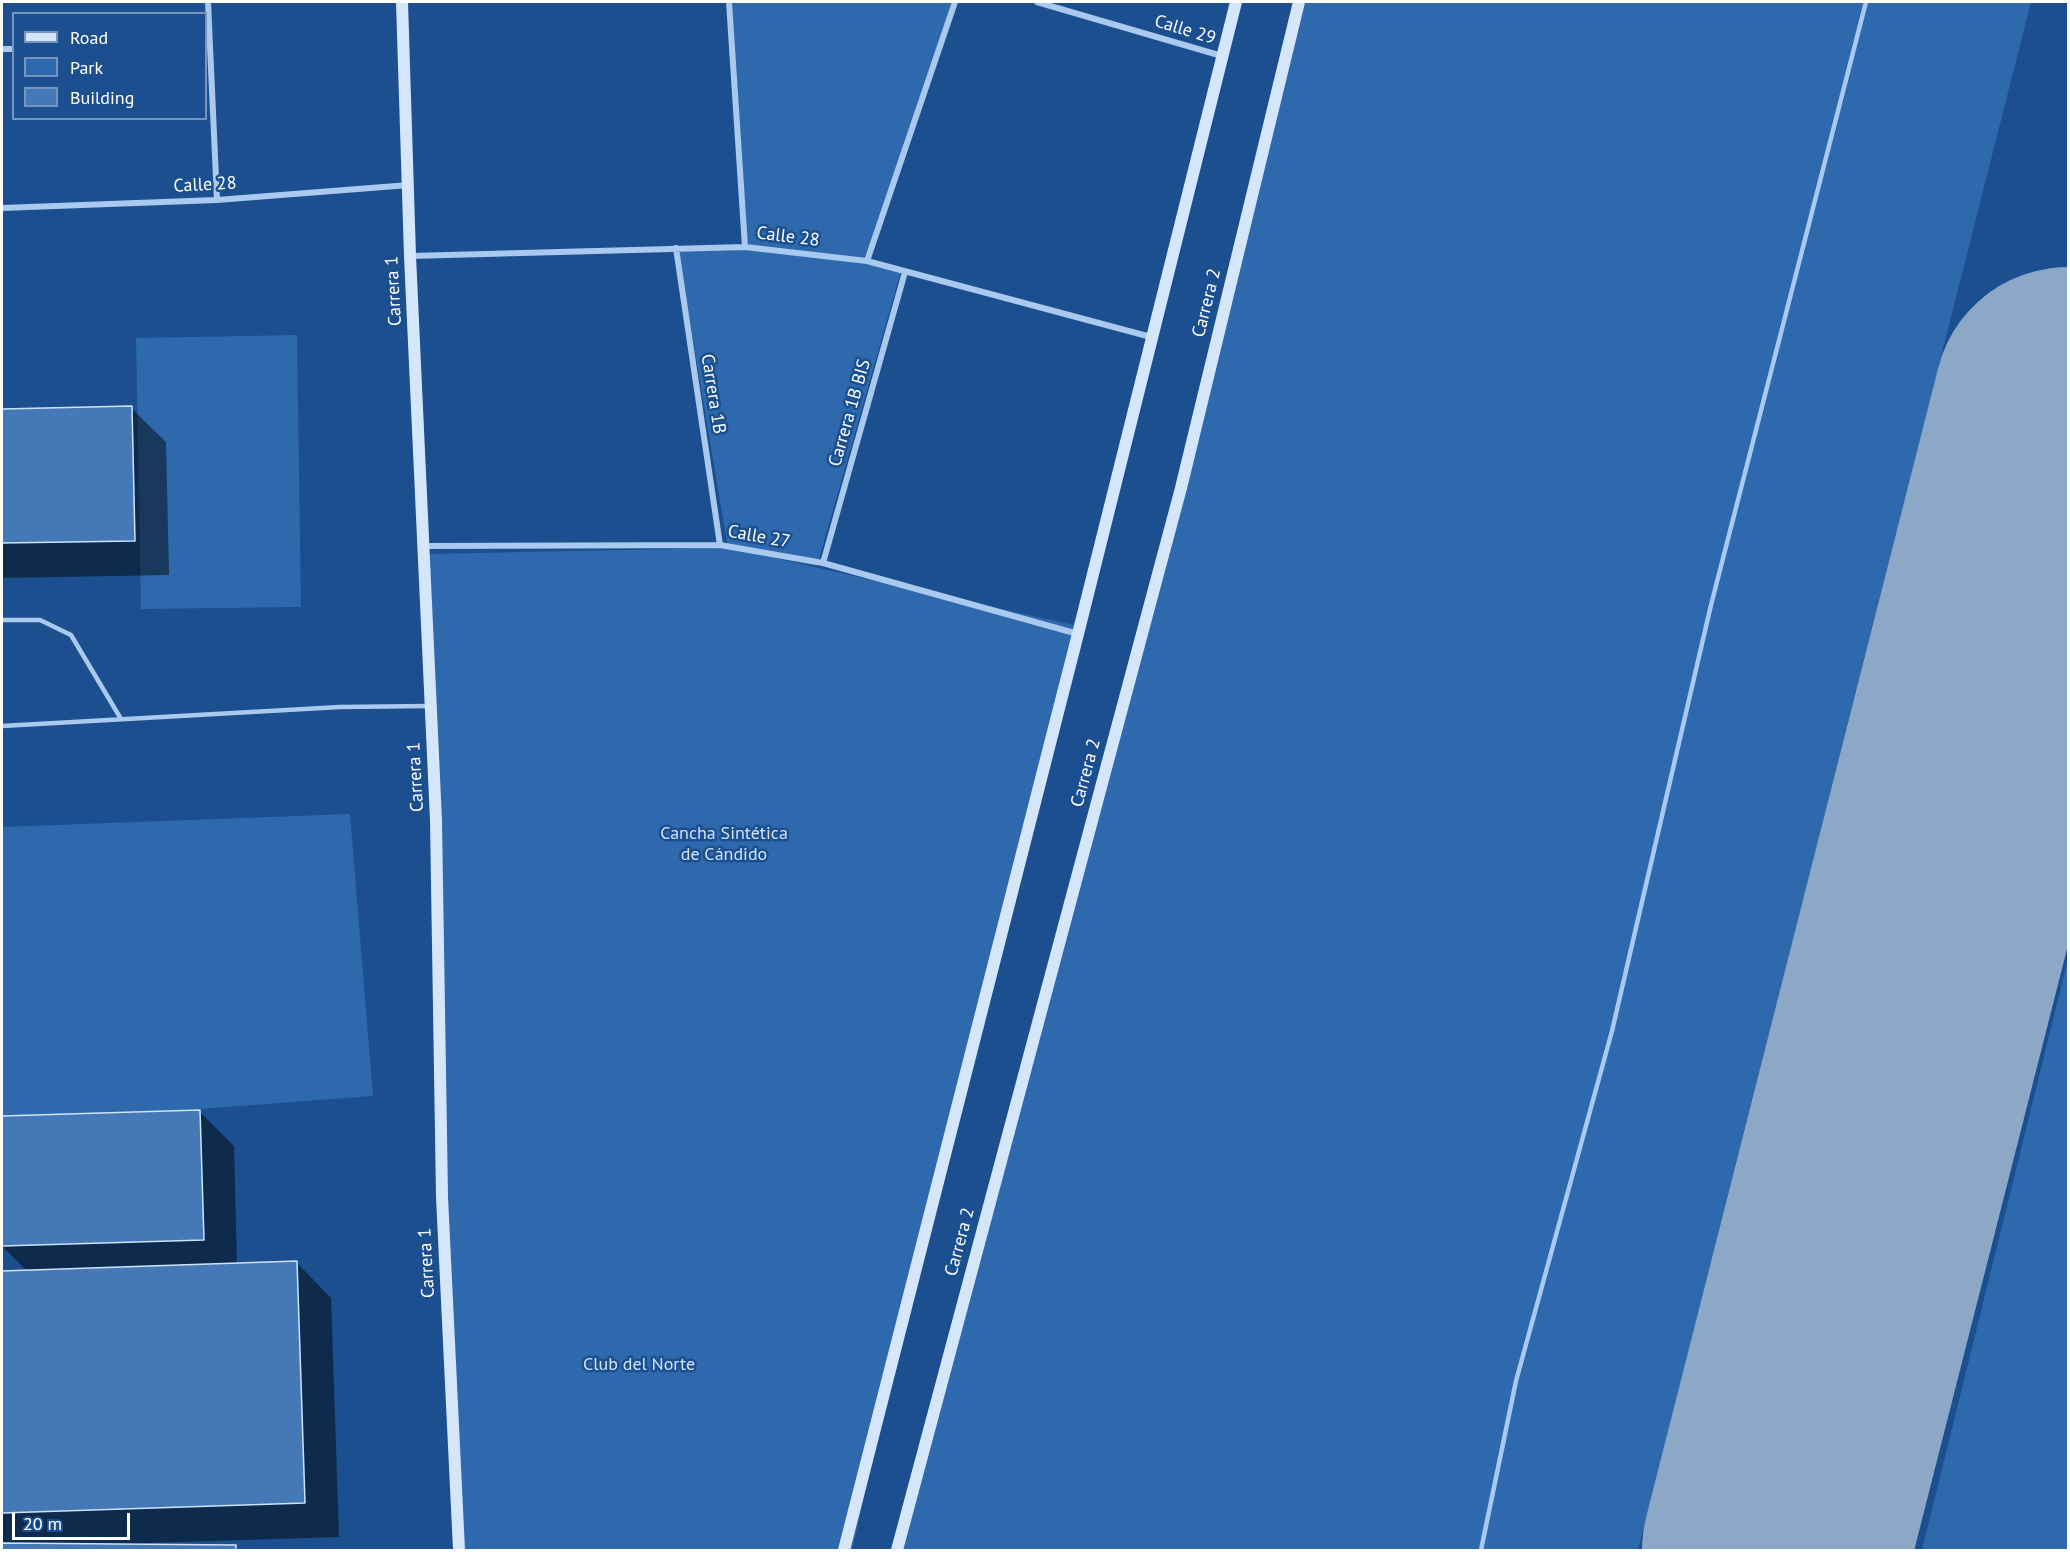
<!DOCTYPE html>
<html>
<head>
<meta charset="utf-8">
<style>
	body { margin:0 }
	#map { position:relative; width:2070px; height:1552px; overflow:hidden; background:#1b4f8f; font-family:"PT Sans",sans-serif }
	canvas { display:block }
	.frame { position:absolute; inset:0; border:3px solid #fff; pointer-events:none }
	.legend { position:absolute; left:12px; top:12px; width:195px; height:108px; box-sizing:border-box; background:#1b4f8f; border:2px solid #7695bc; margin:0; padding:8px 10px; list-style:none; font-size:18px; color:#fff }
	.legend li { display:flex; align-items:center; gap:12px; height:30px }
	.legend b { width:30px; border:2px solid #7695bc }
	.scale { position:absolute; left:12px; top:1513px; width:118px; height:27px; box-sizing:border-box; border:3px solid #fff; border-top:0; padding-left:8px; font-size:18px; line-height:21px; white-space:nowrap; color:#fff; -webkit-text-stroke:4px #1b4f8f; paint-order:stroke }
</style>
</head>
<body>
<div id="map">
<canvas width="2070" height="1552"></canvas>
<div class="frame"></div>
<ul class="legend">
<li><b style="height:8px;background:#d6e6fa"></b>Road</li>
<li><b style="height:16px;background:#2e69ad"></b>Park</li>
<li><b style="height:16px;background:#4478b7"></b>Building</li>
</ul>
<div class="scale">20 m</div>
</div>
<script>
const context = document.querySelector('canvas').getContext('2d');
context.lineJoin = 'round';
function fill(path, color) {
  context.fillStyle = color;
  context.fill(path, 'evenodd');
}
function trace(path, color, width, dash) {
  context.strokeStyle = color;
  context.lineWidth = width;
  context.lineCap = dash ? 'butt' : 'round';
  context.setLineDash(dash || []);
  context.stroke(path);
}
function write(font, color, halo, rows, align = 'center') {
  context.font = font + ' "PT Sans",sans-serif';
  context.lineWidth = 5;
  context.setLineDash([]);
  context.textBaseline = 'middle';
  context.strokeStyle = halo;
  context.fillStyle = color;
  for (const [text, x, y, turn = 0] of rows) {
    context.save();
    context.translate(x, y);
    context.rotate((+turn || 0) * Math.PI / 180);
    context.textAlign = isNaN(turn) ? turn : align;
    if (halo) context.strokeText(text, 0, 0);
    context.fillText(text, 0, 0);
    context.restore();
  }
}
const green = new Path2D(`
	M731,2H952L868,264L901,271L817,566L770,557L1078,626L928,1219L852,1550H461L442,1197L427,554L728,548L678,251L747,249Z
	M1299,2H2031L1638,1550H897L1181,488Z
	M297,335L301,607L141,609L136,338Z
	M350,814L373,1096L2,1124V827Z
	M2068,959V1550H1922Z`);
const shadow = new Path2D(`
	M131,408L166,442L169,575L2,578V411Z
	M199,1111L234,1146L237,1265L297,1263L331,1298L339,1537L148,1543V1546L236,1547L239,1550H4L2,1548V1272H28L2,1246V1117Z`);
const runway = new Path2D(`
	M1776,1550L2068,401`);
const building = new Path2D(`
	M132,406L135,541L2,543V409Z
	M200,1110L204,1240L2,1246V1116Z
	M297,1261L305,1503L2,1513V1271Z
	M2,1543L236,1545V1550H2Z`);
const service = new Path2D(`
	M2,620H40L71,635L121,719
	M2,726L340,707L429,706
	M1481,1550L1516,1381L1612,1031L1711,605L1866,2`);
const minor = new Path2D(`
	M208,2L217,200
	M729,2L745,247
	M1037,2L1222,56
	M2,49H14
	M2,208L217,200L409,185
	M676,248L720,545
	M410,256L745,247L867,261L1151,337
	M867,261L955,2
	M425,546L720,545L823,563L1078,634
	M823,563L905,272`);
const secondary = new Path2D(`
	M402,2L410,256L436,820L442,1197L459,1550
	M844,1550L1078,634L1236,2
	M897,1550L1181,488L1299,2`);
const streetNames = [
	["Calle 29",1185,30,17],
	["Calle 28",205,185,-3],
	["Calle 28",788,237,7],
	["Carrera 1",394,291,-93],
	["Carrera 2",1207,303,-76],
	["Carrera 1B",713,394,81],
	["Carrera 1B BIS",850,413,-74],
	["Calle 27",759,537,10],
	["Carrera 2",1086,773,-75],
	["Carrera 1",416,777,-93],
	["Carrera 2",960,1242,-75],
	["Carrera 1",427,1263,-93]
];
const parkNames = [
	["Cancha Sintética",724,834],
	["de Cándido",724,855],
	["Club del Norte",639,1365]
];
fill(green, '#2e69ad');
fill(shadow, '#0007');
trace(runway, '#8da7c7', 268);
fill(building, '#4478b7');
trace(building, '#cfe3fa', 1.5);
trace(service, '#a9c9ee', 4.5);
trace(minor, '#a9c9ee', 6);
trace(secondary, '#d6e6fa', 12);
write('18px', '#fff', '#1b4f8f', streetNames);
write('18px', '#cfe3fa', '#1b4f8f', parkNames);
</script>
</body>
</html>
